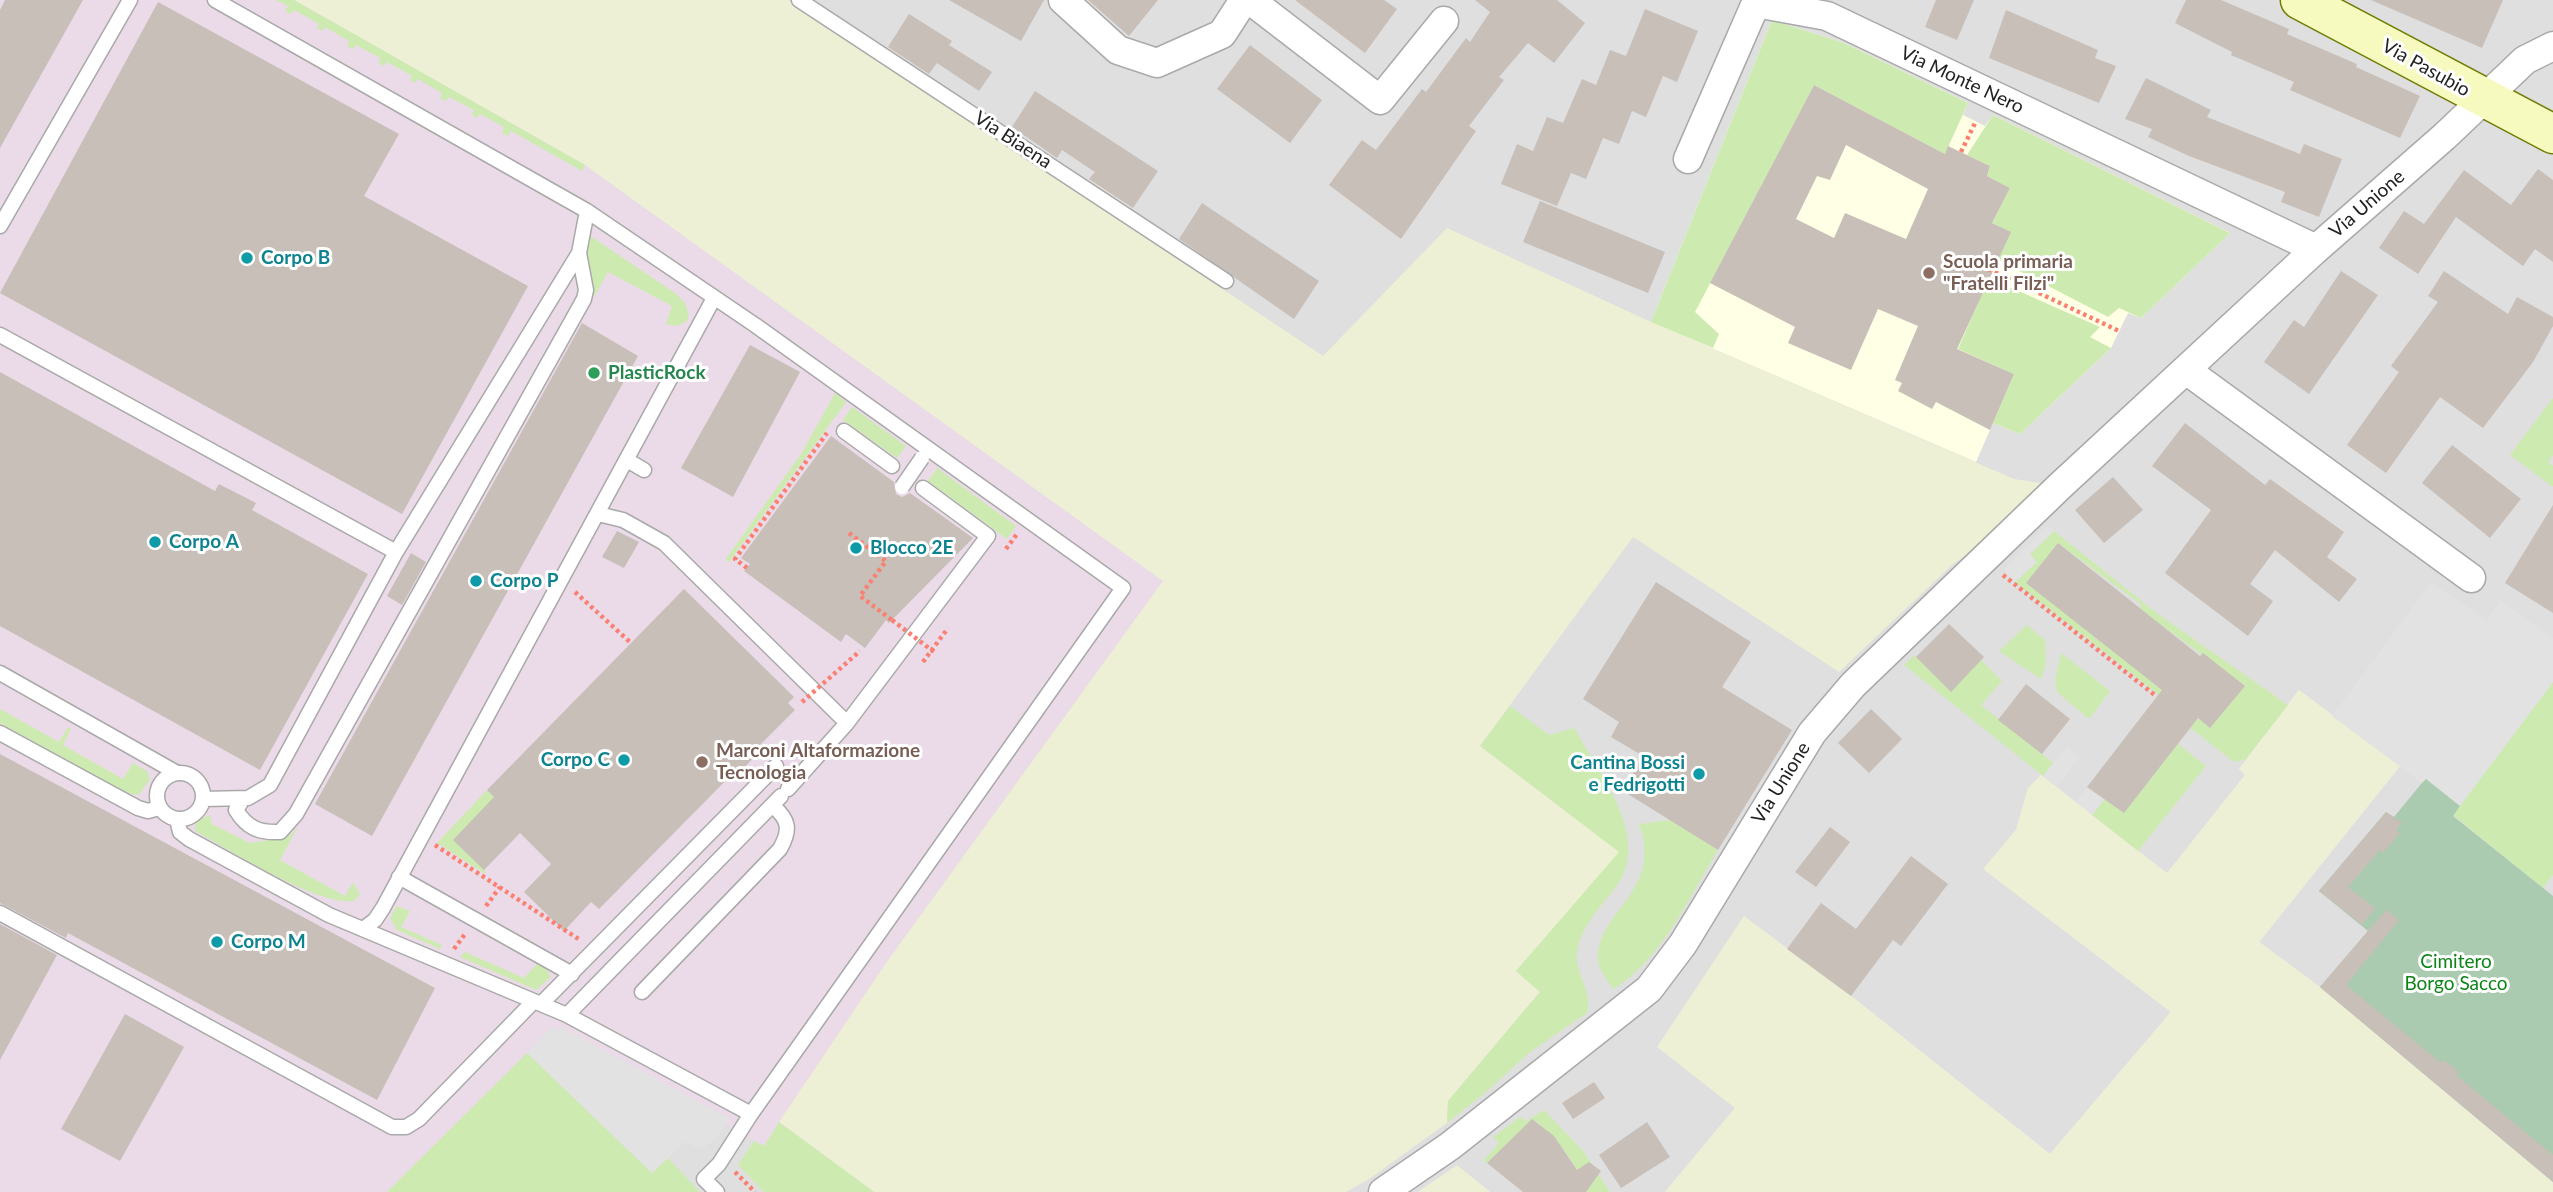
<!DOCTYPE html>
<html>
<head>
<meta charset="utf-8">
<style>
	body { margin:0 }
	canvas { display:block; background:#f2efe9 }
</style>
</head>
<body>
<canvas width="2553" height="1192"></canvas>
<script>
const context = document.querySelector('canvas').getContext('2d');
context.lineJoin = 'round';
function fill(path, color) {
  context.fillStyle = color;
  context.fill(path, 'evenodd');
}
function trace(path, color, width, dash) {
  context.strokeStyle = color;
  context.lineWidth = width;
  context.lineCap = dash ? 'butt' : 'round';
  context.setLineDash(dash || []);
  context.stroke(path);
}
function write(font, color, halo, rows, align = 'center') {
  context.font = font + ' Lato,sans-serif';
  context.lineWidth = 6;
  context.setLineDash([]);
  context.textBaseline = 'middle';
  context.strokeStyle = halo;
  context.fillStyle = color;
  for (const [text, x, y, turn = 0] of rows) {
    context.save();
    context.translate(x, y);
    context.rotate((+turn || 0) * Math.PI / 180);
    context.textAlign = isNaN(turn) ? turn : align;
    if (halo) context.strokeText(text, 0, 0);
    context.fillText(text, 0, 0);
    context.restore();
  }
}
const residential = new Path2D(`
	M0,0H2553V1182L2320,987L2259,942L2400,766L2299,690L2239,769L2246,774L2167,874L2041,775L2028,789L2016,830L1984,869L2171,1012L2050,1154L1851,996L1744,917L1735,1108L1665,1192H1490L1457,1166L1418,1192H0Z`);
const industrial = new Path2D(`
	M0,0H294L585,165L1163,581L886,963L764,1146L552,1028L387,1192H0Z`);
const education = new Path2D(`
	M1772,20L1844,43L1968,103L1963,115L1985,126L1993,115L2230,233L2141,318L2128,313L2111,348L2020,434L1993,423L1976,462L1651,322Z`);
const farmland = new Path2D(`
	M294,0H788L1323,356L1447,228L1651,322L2014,479L2060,486L2039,508L1954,563L1839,672L1633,537L1480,746L1620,852L1516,971L1540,992L1448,1101L1447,1123L1369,1179L1346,1192H874L779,1122L886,963L1163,581L585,165Z
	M2299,690L2400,766L2259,942L2320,987L2553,1182V1192H1665L1735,1108L1657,1047L1744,916L1851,996L2050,1154L2171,1012L1983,869L2016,830L2028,788L2041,775L2167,873L2245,775L2239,769Z
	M1457,1165L1490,1192H1418Z`);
const grass = new Path2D(`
	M276,0H294L585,165L582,171L511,131L508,136L502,133L504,127L480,114L477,118L472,115L474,110L449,97L446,101L440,98L442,93L418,79L415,83L410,80L412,76L387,62L384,66L379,63L380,58L356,45L353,49L347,46L349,41L325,27L322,31L317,28L319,24L294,10L291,14L285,11L288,6Z
	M1772,20L1844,43L1968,103L1945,154L1814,85L1695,312L1719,334L1713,348L1651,322Z
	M1993,115L2230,233L2141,318L2119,308L2108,317L1998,260L2010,232L1992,223L2010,188L1987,176L1990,166L1967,155Z
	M586,233L675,293L685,303L689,315L686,322L676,326L666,324L672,306L608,272L594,297L593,281L583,264Z
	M1989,278L2100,327L2090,337L2111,348L2020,434L1993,423L2014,374L1958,349Z
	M835,393L846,402L729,562L725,560L801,454Z
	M2553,398V455L2548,462L2553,466V487L2510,455Z
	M852,407L906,446L897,458L843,420Z
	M937,468L1016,526L1007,539L928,481Z
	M2054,531L2158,614L2288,705L2246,759L2234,762L2156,701L2160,696L2015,582L2037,562L2030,554ZM2058,543L2142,605L2108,647ZM2160,624L2245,686L2210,728L2130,664Z
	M2027,625L2045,640L2046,664L2041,679L1999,651Z
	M2061,653L2110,691L2089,719L2057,692L2055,680Z
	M1914,655L1951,691L1981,660L2002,681L1981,705L2053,763L2043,776L1904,665Z
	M2553,682V875L2543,888L2453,815Z
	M1510,706L1549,735L1574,728C1598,771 1654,840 1615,888C1601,906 1580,928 1577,952C1574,973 1594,993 1587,1013L1530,1052L1486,1092L1447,1123L1448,1101L1540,992L1516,971L1619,852L1480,746Z
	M0,709L59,742L68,727L71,729L63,745L123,779L133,763L147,771L150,779L139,795L127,793L0,723Z
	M2178,744L2206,766L2138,851L2092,815L2105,799L2124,813Z
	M487,790L494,797L484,870L487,875L437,843Z
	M210,815L212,824L250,843L288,837L298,827L280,860L345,896L353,882L360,894L354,901C316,906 231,850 195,831L196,821Z
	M1670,820L1718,850C1689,897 1662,960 1613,989C1607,980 1599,970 1598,960C1595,913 1664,892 1639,824Z
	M397,906L410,911L401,927L442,945L440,949L397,930L390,918Z
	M465,952L524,978L537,964L546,969L551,977L536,990L460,957Z
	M527,1053L652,1173L667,1157L700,1192H387Z
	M1544,1110L1584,1152L1610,1192H1586C1577,1162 1557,1138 1533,1119L1487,1163L1484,1160L1499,1143L1493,1137L1520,1117L1526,1121Z
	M779,1122L874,1192H764L738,1165L754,1141L764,1146Z`);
const cemetery = new Path2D(`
	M2426,778L2460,806L2453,816L2553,896V1182L2320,987L2368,931L2319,891L2386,812L2394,817Z`);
const parking = new Path2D(`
	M2049,525L2054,531L2030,554L2037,562L2015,582L2003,570Z
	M2431,582L2486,620L2501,601L2553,638V682L2460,806L2426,779L2422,783L2332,716Z
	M2067,746L2080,757L2057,787L2043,776Z
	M2087,787L2105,799L2092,815L2076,802Z
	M552,1027L558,1031L561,1027L730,1119L714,1141L700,1149L686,1142L652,1173L527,1053Z`);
const building = new Path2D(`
	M5,0H83L0,148V10Z
	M949,0H1044L1021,41Z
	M1088,0H1158L1129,36Z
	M1295,0H1384L1397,9L1365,53Z
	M1475,0H1557L1585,23L1554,63L1528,43L1499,77L1504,80L1469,126L1476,131L1401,239L1329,185L1362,140L1376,150L1422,89L1426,92L1466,38L1470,42L1490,12Z
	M1936,0H1974L1957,40L1925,27Z
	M2186,0H2221L2289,29L2287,34L2357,64L2356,67L2420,96L2400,138L2290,90L2294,82L2231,55L2232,52L2175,23Z
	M2371,0H2503L2482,48Z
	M158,2L399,134L364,196L528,286L402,514L0,293Z
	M1645,9L1698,31L1677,82L1663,76L1646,117L1632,111L1619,144L1603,138L1586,179L1571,173L1557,206L1501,184L1517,144L1533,151L1547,117L1563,123L1582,79L1596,85L1610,50L1626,56Z
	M2006,10L2098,50L2095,58L2116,66L2099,103L1989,58Z
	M909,14L952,41L949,45L992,72L979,91L937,63L929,74L888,47Z
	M1250,45L1322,100L1290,143L1217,89Z
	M2146,78L2211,110L2207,117L2300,154L2304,144L2342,159L2319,217L2281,202L2285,192L2189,156L2148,137L2152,129L2125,119Z
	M1814,85L1945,154L1948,146L1990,166L1987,176L2010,188L1992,223L2011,232L1957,349L2014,374L1990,430L1936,402L1932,409L1898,391L1902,383L1895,380L1918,326L1878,309L1851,370L1788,343L1795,327L1710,283ZM1846,145L1928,189L1906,239L1845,213L1834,238L1796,219L1817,176L1830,180Z
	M1035,91L1158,171L1133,208L1089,179L1095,172L1062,150L1057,158L1012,127Z
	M2538,169L2553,180V262L2535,249L2523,266L2456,217L2418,274L2379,248L2404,211L2424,224L2464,170L2511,205Z
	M1540,201L1665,252L1648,293L1523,242Z
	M1202,203L1319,281L1294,319L1179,239Z
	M2341,271L2378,295L2309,394L2264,362L2294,320L2304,327Z
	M2444,271L2508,314L2517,297L2553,317V326L2533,362L2483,428L2440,397L2386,473L2347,445L2399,372L2391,366L2438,302L2428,296Z
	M582,323L638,356L372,836L315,804Z
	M750,345L800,372L733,497L681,468Z
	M0,372L215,491L219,484L256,503L252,510L368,574L260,770L0,626Z
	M2185,423L2265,485L2270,479L2344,532L2327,557L2357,579L2339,602L2275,550L2250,584L2273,601L2248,636L2165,573L2211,510L2152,466Z
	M831,436L894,482L896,494L902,497L910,493L973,538L889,623L886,620L865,648L846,634L841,642L744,571L750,564L741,558Z
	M2452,445L2521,499L2490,538L2422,483Z
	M2113,477L2143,510L2104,543L2075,510Z
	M2553,505V613L2505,583Z
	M617,531L639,542L624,568L602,557Z
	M2058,543L2200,656L2203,653L2245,686L2210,728L2198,718L2124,813L2087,787L2162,690L2026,583Z
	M411,553L426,562L402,605L387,596Z
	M1656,582L1751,642L1722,687L1792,730L1718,850L1623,791L1643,756L1611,737L1619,722L1583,699Z
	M684,589L794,697L788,703L795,710L755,750L758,753L743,769L740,766L599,909L591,902L564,931L524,892L551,864L520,833L484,870L453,840L494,797L487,790Z
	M1949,624L1984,657L1951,692L1916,657Z
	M2026,684L2070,719L2042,754L1998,720Z
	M1871,709L1902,739L1869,773L1838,743Z
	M0,754L435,988L377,1100L68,933L66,938L0,903Z
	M2386,812L2402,823L2396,830L2400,833L2383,853L2380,850L2348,887L2375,908L2362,925L2319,891Z
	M1830,827L1850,842L1816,887L1795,872Z
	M1911,856L1948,884L1901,946L1893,940L1851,996L1787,949L1821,903L1856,929Z
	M2386,910L2399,920L2346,985L2441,1063L2444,1060L2459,1072L2456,1075L2553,1155V1182L2320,987Z
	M0,924L57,955L0,1060Z
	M125,1014L184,1047L120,1161L61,1129Z
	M1594,1082L1605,1098L1573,1119L1562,1103Z
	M1532,1119L1554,1136L1577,1170L1589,1162L1601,1171L1586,1192H1523L1487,1163Z
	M1647,1122L1670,1157L1621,1188L1599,1155Z`);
const path = new Path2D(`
	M1961,152L1976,121
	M1963,257L2119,331
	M849,533L886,561L860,596L892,620
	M1006,549L1017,534
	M747,568L735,559L827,433
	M2003,575L2156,696
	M575,592L631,643
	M923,662L948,628
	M435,845L580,940
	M486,906L500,887
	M454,949L465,934
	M735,1172L755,1192`);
const lane = new Path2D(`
	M799,0L1226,281
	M0,226L130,0
	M0,335L396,552
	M844,431L892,466
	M627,460L644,470
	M598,514L623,520L664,543L847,723L788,789
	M0,673L177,773
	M847,723L988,536L923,488
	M0,733L138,808L148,811L159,808
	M157 796a23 23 0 1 1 46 0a23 23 0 1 1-46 0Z
	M203,799L248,798L270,785L396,552L579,253L587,211
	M243,799L236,810C247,828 259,833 280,832L296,814L584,299L586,290L579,253
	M177,819L180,832L189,839L329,915L567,1015L751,1114L1123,588L755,325L587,211L215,0
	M399,877L572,974
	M0,913L392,1127H406L419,1119L533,1002
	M363,929L375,920L383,908L714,298
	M642,992L780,849C791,829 789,820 773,806
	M541,1004L776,766
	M567,1015L781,796
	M717,1192L704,1179L719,1164L751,1114`);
const street = new Path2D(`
	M1063,0L1118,50L1157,63L1222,34L1244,0
	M1250,0L1380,100L1444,21
	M1688,159L1756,3L1827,16L2316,249
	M2186,370L2471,578
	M1383,1192L1450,1146L1649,989L1683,944L1812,733L1853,685L2060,486L2316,249L2445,136L2525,60L2553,46`);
const secondary = new Path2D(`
	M2300,0L2553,134`);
const pathBridge = new Path2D(`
	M892,620L934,652
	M802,702L860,651`);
const laneBridge = new Path2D(`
	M902,487L922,458`);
const markers = [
	[247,258,7,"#0f9aa8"],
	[1929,273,7,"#8d6e63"],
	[594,373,7,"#2e9e5b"],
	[155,542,7,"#0f9aa8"],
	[856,548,7,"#0f9aa8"],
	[476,581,7,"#0f9aa8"],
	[624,760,7,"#0f9aa8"],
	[702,762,7,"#8d6e63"],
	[1699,774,7,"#0f9aa8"],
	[217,942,7,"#0f9aa8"]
];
const streetNames = [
	["Via Pasubio",2426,68,29],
	["Via Monte Nero",1962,80,25],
	["Via Biaena",1013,140,33],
	["Via Unione",2367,204,-41],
	["Via Unione",1781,783,-58]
];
const cultureNames = [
	["Corpo B",261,258],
	["Corpo A",169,542],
	["Blocco 2E",870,548],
	["Corpo P",490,581],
	["Corpo C",610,760,"right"],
	["Cantina Bossi",1685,763,"right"],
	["e Fedrigotti",1685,785,"right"],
	["Corpo M",231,942]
];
const educationNames = [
	["Scuola primaria",1943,262],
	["\"Fratelli Filzi\"",1943,284],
	["Marconi Altaformazione",716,751],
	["Tecnologia",716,773]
];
const leisureNames = [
	["PlasticRock",608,373]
];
const parkNames = [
	["Cimitero",2456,962],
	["Borgo Sacco",2456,984]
];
fill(residential, '#e0dfdf');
fill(industrial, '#ebdbe8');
fill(education, '#ffffe5');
fill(farmland, '#eef0d5');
fill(grass, '#cdebb0');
fill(cemetery, '#aacbaf');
fill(parking, '#e2e2e2');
fill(building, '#c7bfb8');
trace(lane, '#a9a9a9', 17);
trace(street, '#a9a9a9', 31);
trace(secondary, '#707d05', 41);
trace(path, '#fa8072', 4.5, [3.5, 3.5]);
trace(lane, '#fff', 14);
trace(street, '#fff', 28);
trace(secondary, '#f7fabf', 38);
trace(laneBridge, '#a9a9a9', 17, []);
trace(pathBridge, '#fa8072', 4.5, [3.5, 3.5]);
trace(laneBridge, '#fff', 14);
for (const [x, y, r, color] of markers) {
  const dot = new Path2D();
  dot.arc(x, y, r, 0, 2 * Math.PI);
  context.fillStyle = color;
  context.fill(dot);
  trace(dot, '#fff', 2.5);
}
write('19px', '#222', '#fff', streetNames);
write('bold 19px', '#0d838f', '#fff', cultureNames, 'left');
write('bold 19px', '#785e54', '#fff', educationNames, 'left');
write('bold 19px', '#27864d', '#fff', leisureNames, 'left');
write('19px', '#0c8416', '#fff', parkNames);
</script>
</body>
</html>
